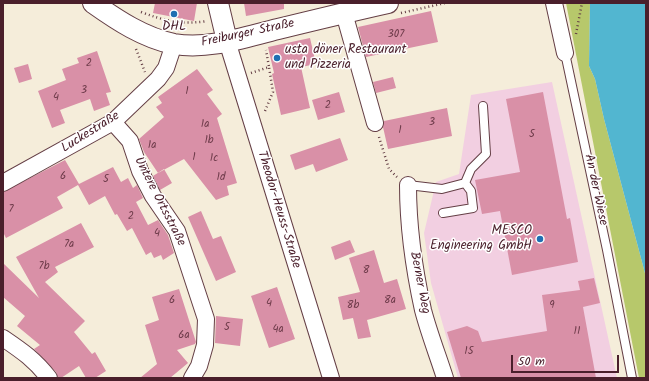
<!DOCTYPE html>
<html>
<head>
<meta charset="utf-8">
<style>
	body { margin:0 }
	#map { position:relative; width:649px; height:381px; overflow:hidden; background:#f5edda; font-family:Kalam,sans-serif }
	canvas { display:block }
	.frame { position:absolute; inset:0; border:4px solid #4a1f2b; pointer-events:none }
	.scale { position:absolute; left:511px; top:355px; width:108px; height:18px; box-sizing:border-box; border:2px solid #4a1f2b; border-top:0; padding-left:5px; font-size:12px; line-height:14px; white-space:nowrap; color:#4a1f2b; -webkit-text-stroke:3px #fff; paint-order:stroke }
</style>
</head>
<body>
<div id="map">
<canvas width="649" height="381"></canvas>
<div class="frame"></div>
<div class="scale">50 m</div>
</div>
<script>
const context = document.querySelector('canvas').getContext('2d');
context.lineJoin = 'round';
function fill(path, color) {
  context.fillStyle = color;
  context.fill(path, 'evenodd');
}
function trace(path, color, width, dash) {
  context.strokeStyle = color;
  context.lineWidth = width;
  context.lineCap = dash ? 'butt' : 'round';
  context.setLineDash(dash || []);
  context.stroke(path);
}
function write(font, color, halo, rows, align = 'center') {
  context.font = font + ' Kalam,sans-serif';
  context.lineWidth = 3;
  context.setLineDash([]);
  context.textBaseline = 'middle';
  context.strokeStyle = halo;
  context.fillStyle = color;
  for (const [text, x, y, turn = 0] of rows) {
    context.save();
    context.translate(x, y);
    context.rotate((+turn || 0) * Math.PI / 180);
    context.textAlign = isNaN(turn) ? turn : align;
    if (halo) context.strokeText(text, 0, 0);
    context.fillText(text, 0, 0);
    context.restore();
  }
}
const built = new Path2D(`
	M552,82L617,378H458L431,283L424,233L436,182L459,174L471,95Z`);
const green = new Path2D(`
	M566,3H590L589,66L595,79L604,119L646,277V378H639Z`);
const water = new Path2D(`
	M590,3H646V277L604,119L595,79L589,66Z`);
const building = new Path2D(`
	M155,3H197L194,21L153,13Z
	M244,3H284V9L246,16Z
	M431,11L438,42L366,57L358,27Z
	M310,38L316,64L301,67L310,108L281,115L272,74L274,73L268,47Z
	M97,51L111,92L106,93L110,105L94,111L90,99L60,110L65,123L52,128L38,91L66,80L62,69L79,63L77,58Z
	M28,64L32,79L19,83L14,68Z
	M197,69L213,90L207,94L222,114L217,118L237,183L227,186L229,195L216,200L184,159L158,173L144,152L139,139L164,117L156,107L162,103L158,97Z
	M393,77L396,88L376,93L373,82Z
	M339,92L345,112L318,120L312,100Z
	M543,92L567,219L570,218L578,262L512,275L500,211L482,214L475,180L520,172L506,99Z
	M447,108L452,136L388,149L383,127L384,121Z
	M340,138L348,160L316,172L313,164L295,170L290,155Z
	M65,160L79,184L113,167L121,182L128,178L133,188L137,185L143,198L136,202L148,225L158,220L168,235L174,253L163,260L161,255L154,258L151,252L146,255L132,228L127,231L117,214L115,215L105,196L89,205L78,185L57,197L63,208L6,238L3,232V192Z
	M164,169L172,183L160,190L153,176Z
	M201,211L213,239L221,236L236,272L216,281L188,217Z
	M81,223L94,247L55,267L58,272L45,282L85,321L74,332L92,354L95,352L106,371L95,378H86L79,366L61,378H58L56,372L34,349L40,345L17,326L25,316L3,297V263L39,298L16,257Z
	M350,240L355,252L335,260L331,247Z
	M374,250L384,283L397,279L406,309L367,320L371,337L358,339L353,318L343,320L338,297L360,292L349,258Z
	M594,278L600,303L583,307L596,378H461L447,332L467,326L478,331L482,342L547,331L542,295L580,290L578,281Z
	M277,287L295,339L269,348L251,296Z
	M179,289L196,342L195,344L177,350L188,363L170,378H140L157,364L145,325L159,320L152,297Z
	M216,316L243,319L240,346L215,343Z`);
const path = new Path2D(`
	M141,12C165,21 182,25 207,21
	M401,13L445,3
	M576,34L582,3
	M136,49L145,72
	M251,73L269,67L266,50
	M265,111L273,92L269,67
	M379,137L389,169L397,177`);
const service = new Path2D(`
	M565,53L607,250L632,378
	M408,185L442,189L465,183L471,169L486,154L483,106
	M443,213L473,208L471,191L465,183`);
const minor = new Path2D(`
	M554,3L565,53
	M344,13L375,123
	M227,41L331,378
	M113,122L130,141L140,171L153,196L177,231L206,319L205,345L199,366L192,378
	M3,183L113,122L158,79L166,68L174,44
	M408,185C408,228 414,269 423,310C429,333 438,356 445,378
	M3,338C22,351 34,359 49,378`);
const tertiary = new Path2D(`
	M93,3C117,20 144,38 174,44C209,50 245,37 278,29C315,20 352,11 388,3
	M218,3L227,41`);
const markers = [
	[174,14,4,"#1f6fb2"],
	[277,58,4,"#1f6fb2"],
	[540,239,4,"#1f6fb2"]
];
const numberNames = [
	["307",396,35],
	["2",89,64],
	["3",84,91],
	["1",187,92],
	["4",56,98],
	["2",328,106],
	["3",432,123],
	["1a",205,125],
	["1",400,131],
	["5",532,135],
	["1b",209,141],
	["1a",152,146],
	["1",194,158],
	["1c",214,159],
	["6",63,177],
	["1d",221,178],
	["5",106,180],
	["7",11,210],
	["2",131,217],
	["4",157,234],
	["7a",69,245],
	["7b",44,267],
	["8",366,271],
	["6",172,301],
	["8a",390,301],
	["4",269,304],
	["8b",353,306],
	["9",552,306],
	["5",227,328],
	["4a",278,330],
	["11",577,332],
	["6a",184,336],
	["15",469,352]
];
const poiNames = [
	["DHL",174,28],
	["usta döner Restaurant",285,51,"left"],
	["und Pizzeria",285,66,"left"],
	["MESCO",532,232,"right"],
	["Engineering GmbH",532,247,"right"]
];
const streetNames = [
	["Freiburger Straße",248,34,-12],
	["Luckestraße",91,133,-32],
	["An der Wiese",595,190,78],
	["Untere Ortsstraße",159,202,63],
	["Theodor-Heuss-Straße",278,210,73],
	["Berner Weg",419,283,79]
];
fill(built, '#f2cfe1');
fill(green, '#b7c86b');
fill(water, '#52b6d0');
fill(building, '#d990a7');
trace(service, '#643e45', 10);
trace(minor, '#643e45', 18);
trace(tertiary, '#643e45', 22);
trace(path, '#643e45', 2.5, [1, 3]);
trace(service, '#fff', 8);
trace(minor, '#fff', 16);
trace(tertiary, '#fff', 20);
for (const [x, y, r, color] of markers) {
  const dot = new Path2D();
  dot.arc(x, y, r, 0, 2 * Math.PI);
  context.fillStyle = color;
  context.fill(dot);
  trace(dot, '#fff', 1.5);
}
write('11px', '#6e3b4a', null, numberNames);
write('13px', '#4a1f2b', '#fff', poiNames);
write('13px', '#4a1f2b', '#fff', streetNames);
</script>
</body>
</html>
